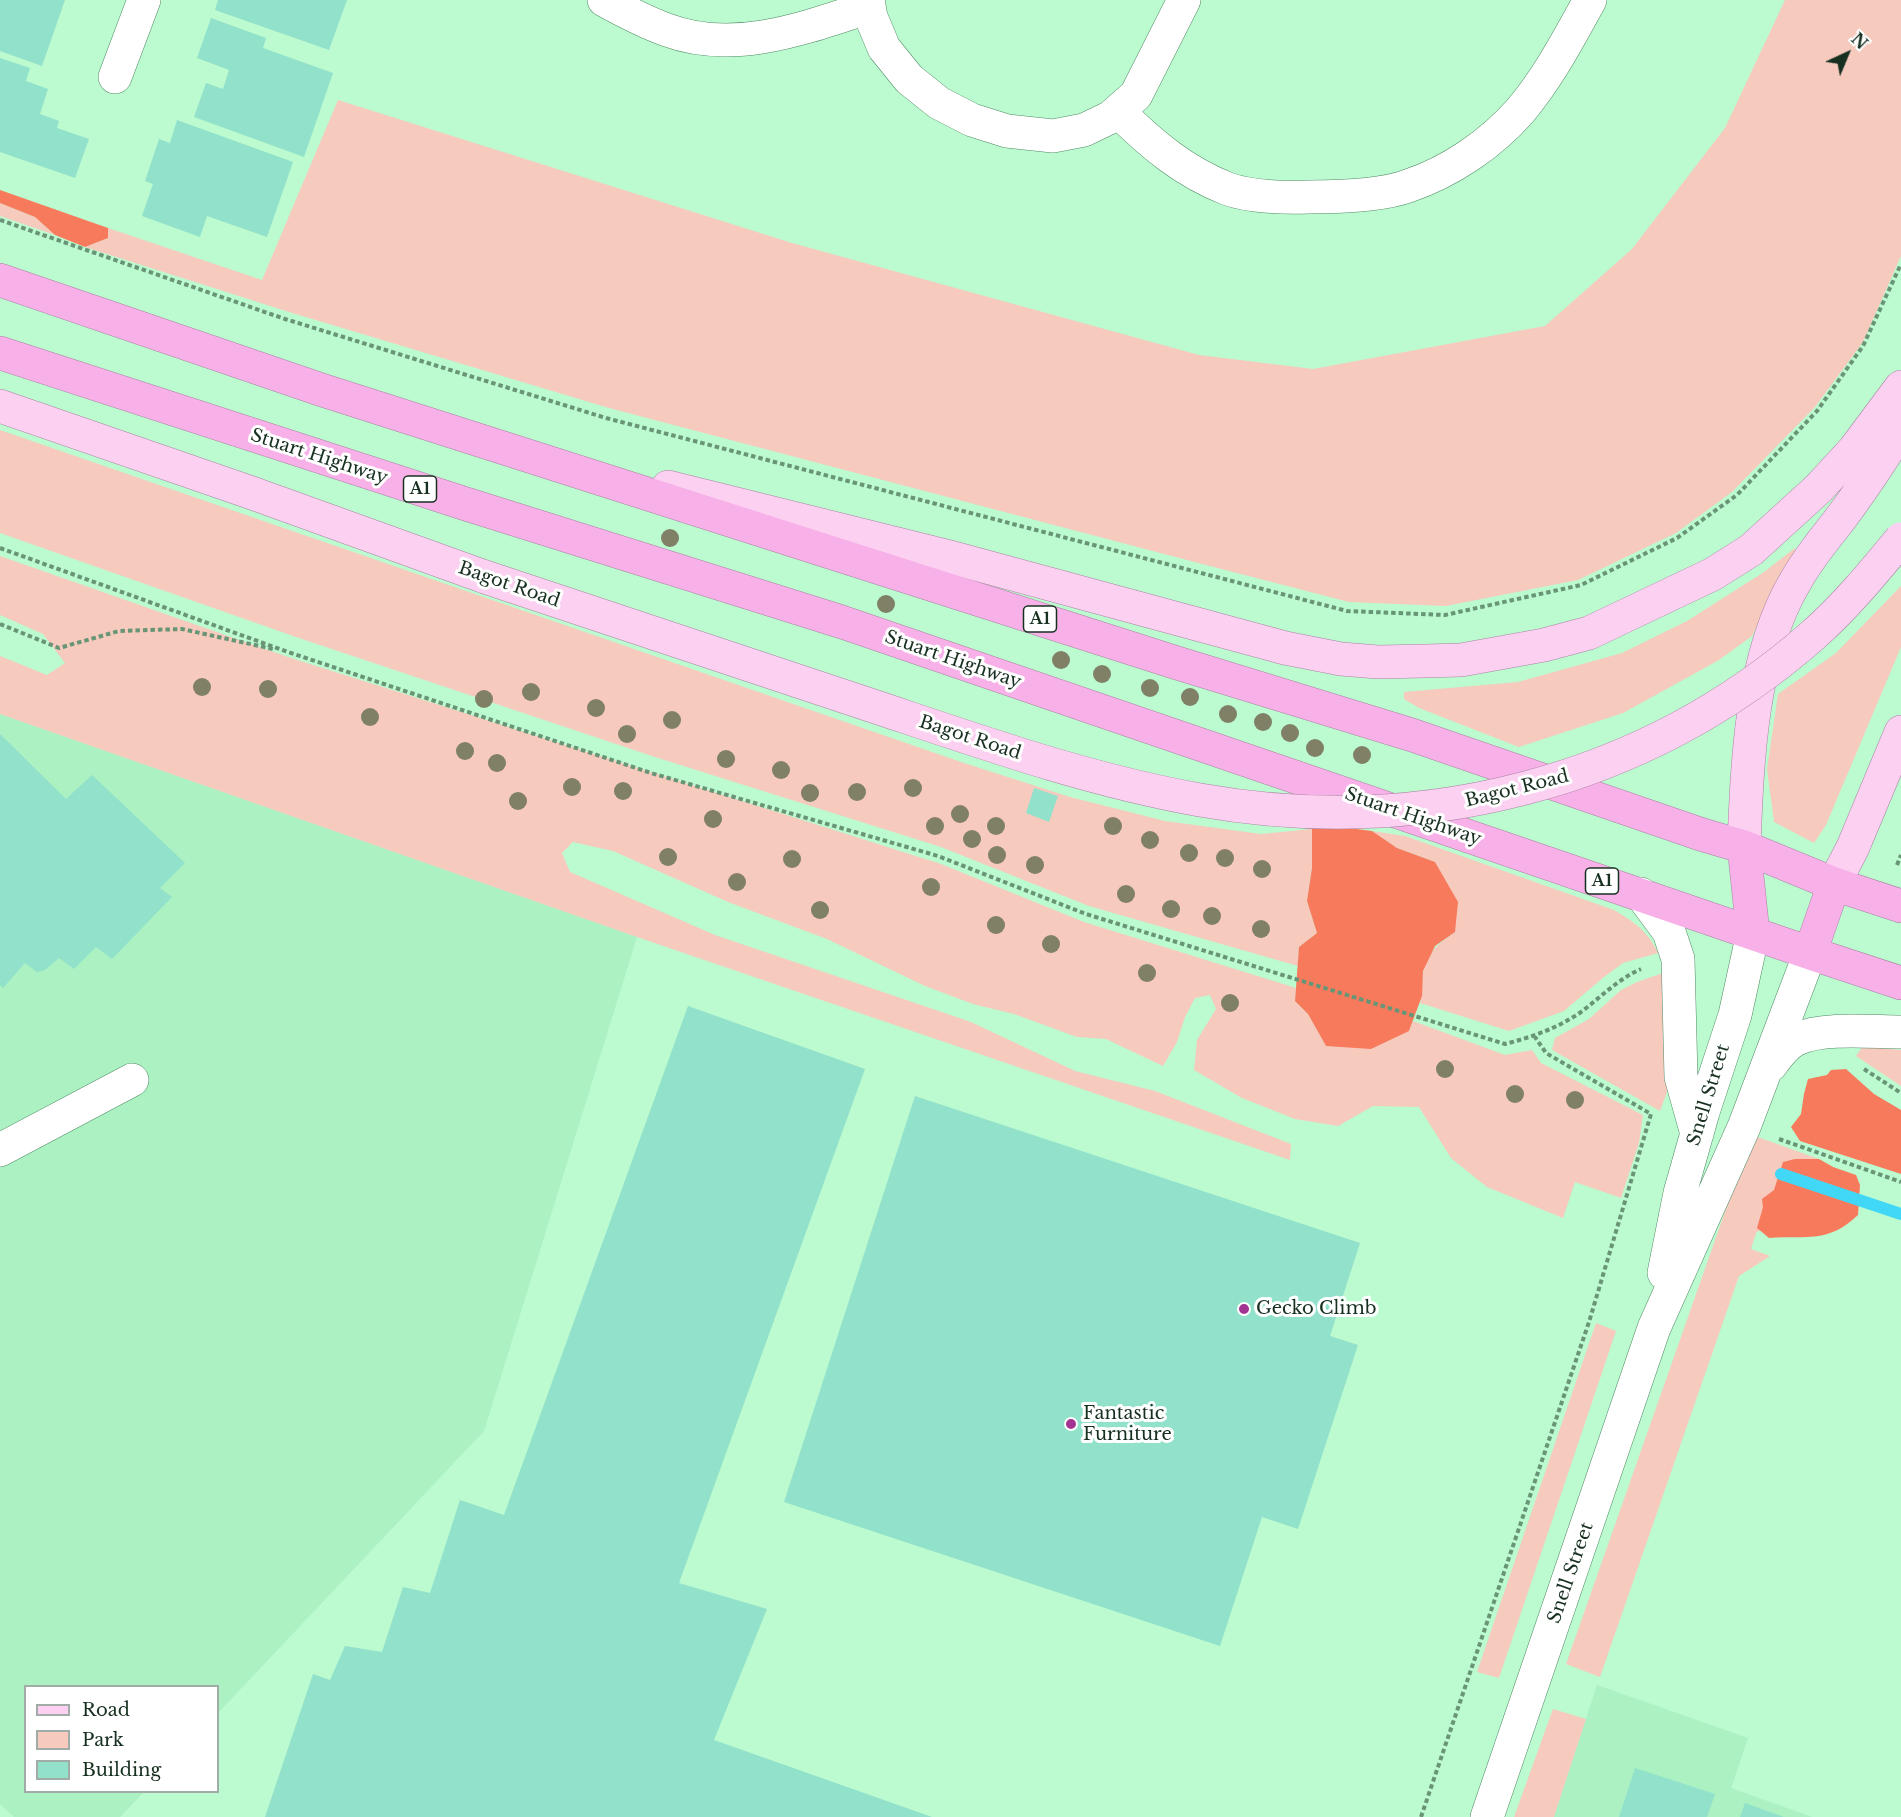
<!DOCTYPE html>
<html>
<head>
<meta charset="utf-8">
<style>
	body { margin:0 }
	#map { position:relative; width:1901px; height:1817px; overflow:hidden; background:#bcfacf; font-family:"Libre Baskerville",serif }
	canvas { display:block }
	.legend { position:absolute; left:24px; top:1685px; width:195px; height:108px; box-sizing:border-box; background:#fff; border:2px solid #a2aca6; margin:0; padding:8px 10px; list-style:none; font-size:18px; color:#173020 }
	.legend li { display:flex; align-items:center; gap:12px; height:30px }
	.legend b { width:30px; border:2px solid #a2aca6 }
	.north { position:absolute; left:1817px; top:24px; width:60px; height:60px; -webkit-text-stroke:4px #fff; paint-order:stroke; rotate:44deg; font-size:16px; font-weight:700; line-height:24px; text-align:center; color:#173020 }
	.north::after { content:''; display:block; margin:auto; width:21px; height:27px; background:#173020; clip-path:polygon(50% 0,100% 100%,50% 72%,0 100%) }
</style>
</head>
<body>
<div id="map">
<canvas width="1901" height="1817"></canvas>
<ul class="legend">
<li><b style="height:8px;background:#fbd0f1"></b>Road</li>
<li><b style="height:16px;background:#f7cabe"></b>Park</li>
<li><b style="height:16px;background:#91e1cb"></b>Building</li>
</ul>
<div class="north">N</div>
</div>
<script>
const context = document.querySelector('canvas').getContext('2d');
context.lineJoin = 'round';
function fill(path, color) {
  context.fillStyle = color;
  context.fill(path, 'evenodd');
}
function trace(path, color, width, dash) {
  context.strokeStyle = color;
  context.lineWidth = width;
  context.lineCap = dash ? 'butt' : 'round';
  context.setLineDash(dash || []);
  context.stroke(path);
}
function write(font, color, halo, rows, align = 'center') {
  context.font = font + ' "Libre Baskerville",serif';
  context.lineWidth = 6;
  context.setLineDash([]);
  context.textBaseline = 'middle';
  context.strokeStyle = halo;
  context.fillStyle = color;
  for (const [text, x, y, turn = 0] of rows) {
    context.save();
    context.translate(x, y);
    context.rotate((+turn || 0) * Math.PI / 180);
    context.textAlign = isNaN(turn) ? turn : align;
    if (halo) context.strokeText(text, 0, 0);
    context.fillText(text, 0, 0);
    context.restore();
  }
}
const built = new Path2D(`
	M0,714L637,937L484,1431L218,1713V1686H26V1792H144L120,1817H14L0,1804Z
	M1597,1685L1748,1738L1731,1788L1812,1817H1554Z`);
const green = new Path2D(`
	M1785,0H1901V256L1863,342L1815,407L1732,492L1676,533L1578,580L1446,606L1349,602L1206,565L609,408L289,312L85,247L108,238V228L262,280L338,100L792,243L1199,355L1313,369L1545,326L1632,249L1725,128Z
	M0,203L35,217L55,235L0,216Z
	M0,430L964,763L1070,797L1165,821L1261,834L1312,829V868L1307,901L1317,933L1299,947L1298,966L1089,906L941,847L655,757L296,637L0,533Z
	M1795,548V556L1772,593L1752,636L1719,660L1623,713L1519,747L1419,708L1404,699V692L1518,682L1622,653L1687,621L1764,572Z
	M0,556L288,657L941,864L1084,922L1296,988L1295,1001L1308,1014L1326,1046L1409,1031L1413,1021L1505,1055L1532,1050L1541,1063L1643,1115L1639,1143L1621,1198L1575,1182L1563,1218L1487,1187L1451,1158L1419,1107L1373,1106L1338,1126L1295,1119L1242,1098L1194,1070L1197,1040L1216,1009L1210,995L1195,998L1185,1017L1177,1042L1163,1066L1106,1039L1077,1037L1014,1014L973,1004L925,986L827,939L728,902L613,851L573,842L562,853L570,872L715,935L971,1022L1075,1071L1155,1091L1291,1144L1290,1160L637,937L0,714V656L47,675L65,663L43,634L0,615Z
	M1901,586V647L1826,825L1814,843L1774,822L1767,769L1778,694L1836,653Z
	M1372,831L1405,836L1614,910C1633,921 1649,932 1658,953L1623,963L1604,977L1564,1011L1509,1031L1420,1003C1423,993 1421,984 1423,974C1425,954 1440,942 1455,932L1435,862L1397,848Z
	M1663,973L1667,1092L1660,1111L1552,1050L1555,1038L1589,1019L1621,990L1637,982Z
	M1863,1046L1901,1050V1086L1856,1056Z
	M1752,1135L1819,1159H1795L1763,1207L1758,1228L1760,1230L1756,1233L1751,1249L1770,1256L1739,1276L1600,1677L1566,1664Z
	M1596,1323L1616,1331L1499,1678L1477,1672Z
	M1553,1709L1586,1719L1554,1817H1514Z`);
const forest = new Path2D(`
	M0,190L108,228V238L85,247L55,235L35,217L0,203Z
	M1349,828L1372,831L1397,848L1435,862L1458,902L1455,932L1435,946L1423,971L1422,996L1409,1031L1371,1049L1326,1046L1308,1014L1295,1001L1299,947L1317,933L1307,901L1312,868V829Z
	M1846,1069L1874,1094L1901,1110V1174L1800,1141L1791,1127L1801,1114L1804,1094L1808,1079L1827,1075L1831,1070Z
	M1795,1159H1819L1833,1167L1856,1175L1860,1185L1858,1215C1827,1244 1808,1235 1769,1238L1757,1228L1763,1207L1762,1199L1774,1190L1783,1162Z`);
const stream = new Path2D(`
	M1781,1174L1901,1214`);
const building = new Path2D(`
	M0,0H65L42,66L0,51Z
	M218,0H347L329,50L215,10Z
	M211,18L266,38L263,48L333,73L304,157L194,117L206,83L223,89L229,70L197,58Z
	M0,58L30,68L26,81L48,89L40,114L59,121L57,128L89,139L75,178L0,152Z
	M177,120L293,162L267,237L207,216L200,237L142,216L153,184L145,181L159,139L170,143Z
	M0,734L66,799L92,775L185,863L160,888L172,897L112,959L96,947L74,969L59,958L45,970L37,972L25,963L3,988L0,985Z
	M1034,788L1058,796L1049,822L1026,813Z
	M688,1006L865,1069L679,1583L767,1609L714,1740L932,1817H265L313,1674L330,1680L345,1646L382,1652L403,1587L430,1593L460,1500L504,1515Z
	M915,1096L1360,1243L1330,1336L1358,1345L1298,1529L1262,1517L1220,1646L784,1502Z
	M1635,1768L1715,1794L1707,1817H1619Z
	M1745,1803L1784,1817H1740Z`);
const path = new Path2D(`
	M0,220L285,319L606,418L1347,611L1445,615L1581,585L1677,538L1737,495L1817,411L1863,346L1901,264
	M0,548L288,652L651,773L938,856L1086,914L1505,1044C1532,1037 1558,1028 1581,1012C1601,997 1618,979 1641,969
	M0,624L59,648L119,631L182,629L273,649
	M1897,865L1901,855
	M1864,1069L1901,1093
	M1779,1139L1901,1182
	M1421,1817L1589,1322L1651,1114L1546,1053L1535,1037`);
const minor = new Path2D(`
	M604,0C624,11 645,22 667,30C734,55 805,28 869,7
	M868,0L871,17L884,48L909,79L939,103L972,120L1007,131L1053,136L1084,130L1111,117L1136,95L1184,0
	M115,77L144,0
	M1118,111C1151,144 1184,172 1228,189C1250,197 1286,198 1309,197C1338,197 1381,196 1408,186C1450,172 1491,144 1520,111C1548,78 1569,38 1590,0
	M1641,894L1669,932L1678,959L1681,1077L1697,1134
	M1771,1065C1778,1055 1786,1044 1797,1039C1823,1027 1872,1032 1901,1032
	M0,1150L132,1080
	M1664,1273L1680,1193L1703,1112L1735,1015L1753,933
	M1487,1817L1654,1328L1744,1127L1810,953`);
const major = new Path2D(`
	M0,406L252,493L485,577
	M668,487L950,557L1285,648L1341,659L1378,662L1425,661L1461,660L1544,645L1589,633L1713,574L1751,550L1819,488L1854,450L1901,387
	M1744,847C1747,763 1751,656 1795,582C1807,560 1822,542 1837,523C1860,493 1881,461 1901,429
	M1834,884L1853,847L1901,732`);
const highway = new Path2D(`
	M0,280L322,390L1174,662L1412,735L1700,834L1744,847L1834,884L1901,906
	M0,353L466,504L842,622L1810,953L1901,983
	M1744,847L1753,933
	M1810,953L1834,884`);
const majorBridge = new Path2D(`
	M485,577C614,620 744,663 873,706C981,742 1088,780 1200,800C1420,839 1643,784 1812,636C1845,607 1873,573 1901,539`);
const trees = [
	[670,538],
	[886,604],
	[1061,660],
	[1102,674],
	[202,687],
	[1150,688],
	[268,689],
	[531,692],
	[1190,697],
	[484,699],
	[596,708],
	[1228,714],
	[370,717],
	[672,720],
	[1263,722],
	[1290,733],
	[627,734],
	[1315,748],
	[465,751],
	[1362,755],
	[726,759],
	[497,763],
	[781,770],
	[572,787],
	[913,788],
	[623,791],
	[857,792],
	[810,793],
	[518,801],
	[960,814],
	[713,819],
	[935,826],
	[996,826],
	[1113,826],
	[972,839],
	[1150,840],
	[1189,853],
	[997,855],
	[668,857],
	[1225,858],
	[792,859],
	[1035,865],
	[1262,869],
	[737,882],
	[931,887],
	[1126,894],
	[1171,909],
	[820,910],
	[1212,916],
	[996,925],
	[1261,929],
	[1051,944],
	[1147,973],
	[1230,1003],
	[1445,1069],
	[1515,1094],
	[1575,1100]
];
const markers = [
	[1244,1309,6,"#a33492"],
	[1071,1424,6,"#a33492"]
];
const shields = [
	[420,489,33],
	[1040,619,33],
	[1602,881,33]
];
const shieldNames = [
	["A1",420,489],
	["A1",1040,619],
	["A1",1602,881]
];
const streetNames = [
	["Stuart Highway",319,457,18],
	["Bagot Road",509,585,19],
	["Stuart Highway",953,660,19],
	["Bagot Road",970,738,18],
	["Bagot Road",1517,789,-14],
	["Stuart Highway",1413,817,19],
	["Snell Street",1709,1095,-73],
	["Snell Street",1571,1573,-71]
];
const poiNames = [
	["Gecko Climb",1256,1309],
	["Fantastic",1083,1414],
	["Furniture",1083,1435]
];
fill(built, '#abf1c2');
fill(green, '#f7cabe');
fill(forest, '#f87a5c');
trace(stream, '#41d8f7', 12);
fill(building, '#91e1cb');
trace(minor, '#508a65', 34);
trace(major, '#a983a2', 34);
trace(highway, '#a983a2', 34);
trace(path, '#699577', 4, [4.5, 3]);
trace(minor, '#fff', 33);
trace(major, '#fbd0f1', 33);
trace(highway, '#f8b0e8', 33);
trace(majorBridge, '#a983a2', 34, []);
trace(majorBridge, '#fbd0f1', 33);
context.fillStyle = '#7f8066';
for (const [x, y] of trees) {
  context.beginPath();
  context.arc(x, y, 9, 0, 2 * Math.PI);
  context.fill();
}
for (const [x, y, r, color] of markers) {
  const dot = new Path2D();
  dot.arc(x, y, r, 0, 2 * Math.PI);
  context.fillStyle = color;
  context.fill(dot);
  trace(dot, '#fff', 2);
}
for (const [x, y, w] of shields) {
  const box = new Path2D();
  box.roundRect(x - w / 2, y - 13, w, 26, 4.5);
  context.fillStyle = '#fff';
  context.fill(box);
  trace(box, '#173020', 1.5);
}
write('bold 16px', '#173020', null, shieldNames);
write('18px', '#173020', '#fff', streetNames);
write('18px', '#173020', '#fff', poiNames, 'left');
</script>
</body>
</html>
